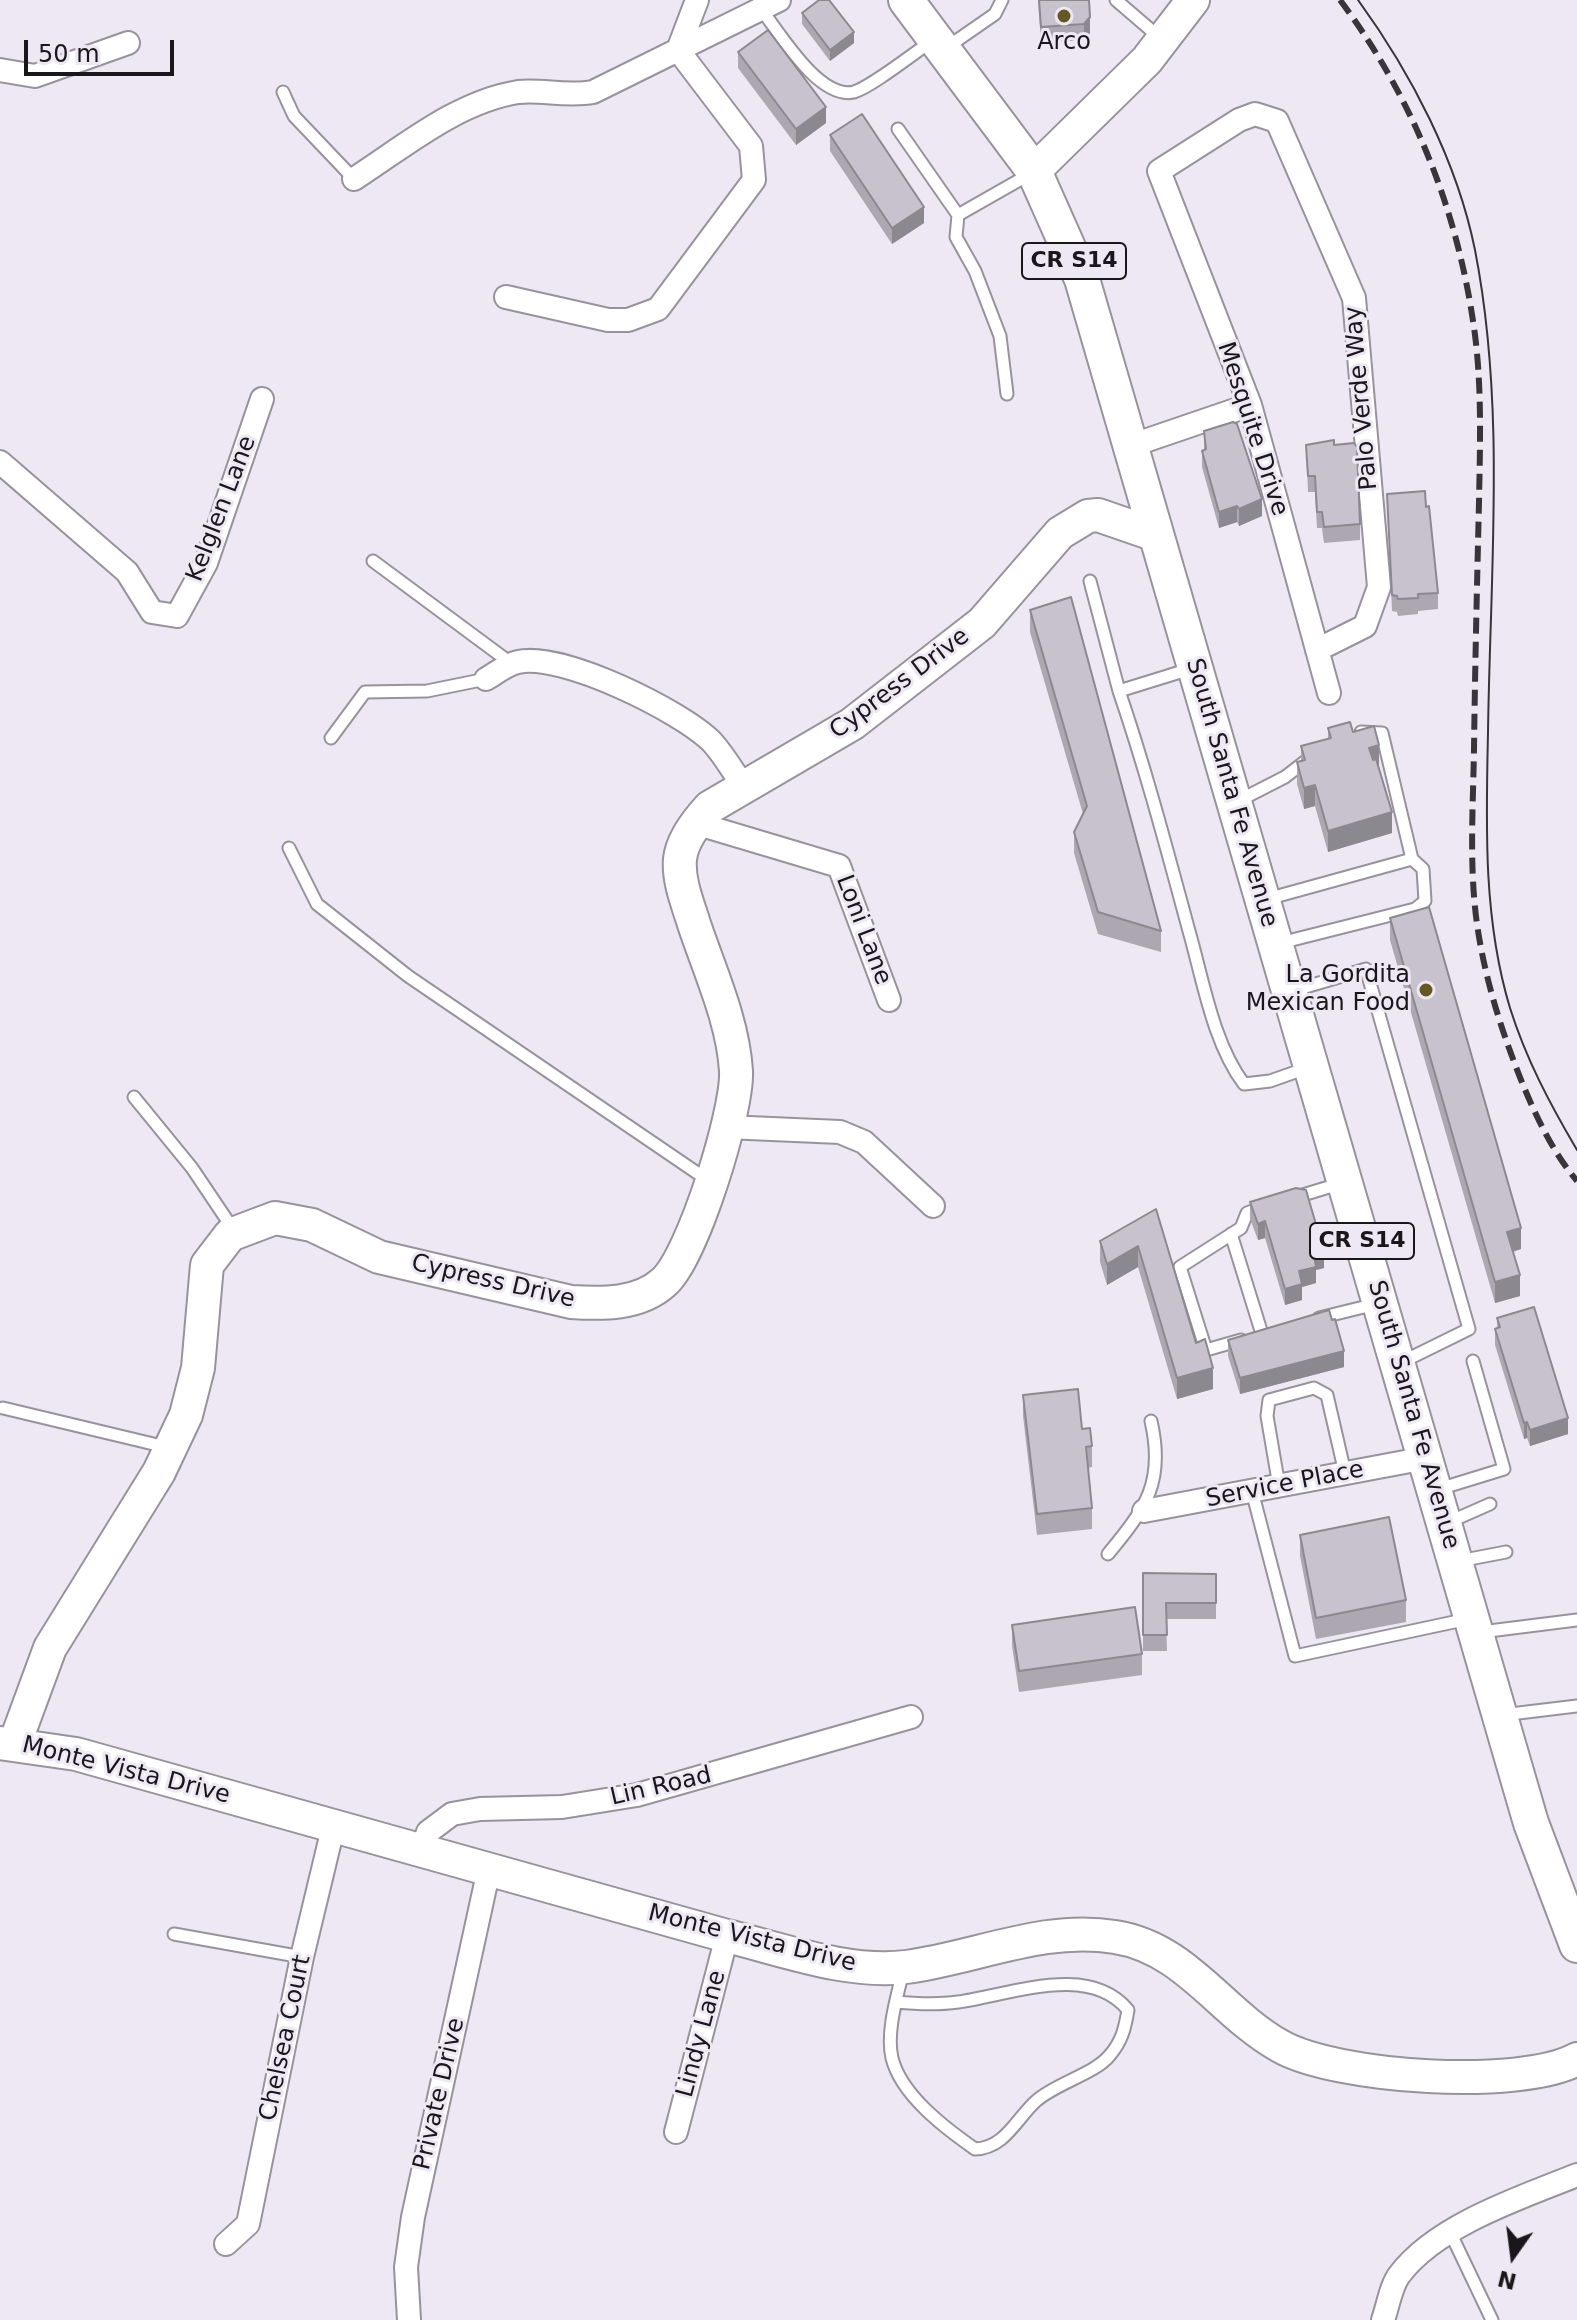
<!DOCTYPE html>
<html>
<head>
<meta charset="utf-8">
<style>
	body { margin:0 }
	#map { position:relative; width:1577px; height:2320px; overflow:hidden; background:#eee8f4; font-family:"DejaVu Sans",sans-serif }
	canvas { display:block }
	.north { position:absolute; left:1473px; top:2216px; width:80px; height:80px; -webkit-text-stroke:6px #eee8f4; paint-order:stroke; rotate:194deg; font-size:22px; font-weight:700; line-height:32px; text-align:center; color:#19171b }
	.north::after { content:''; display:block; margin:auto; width:28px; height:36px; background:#19171b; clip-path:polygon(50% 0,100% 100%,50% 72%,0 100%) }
	.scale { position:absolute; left:24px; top:40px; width:150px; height:36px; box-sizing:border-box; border:4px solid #19171b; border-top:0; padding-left:10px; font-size:24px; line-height:28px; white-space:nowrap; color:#19171b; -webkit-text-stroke:6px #eee8f4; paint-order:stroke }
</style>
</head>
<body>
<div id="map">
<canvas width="1577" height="2320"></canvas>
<div class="north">N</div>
<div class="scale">50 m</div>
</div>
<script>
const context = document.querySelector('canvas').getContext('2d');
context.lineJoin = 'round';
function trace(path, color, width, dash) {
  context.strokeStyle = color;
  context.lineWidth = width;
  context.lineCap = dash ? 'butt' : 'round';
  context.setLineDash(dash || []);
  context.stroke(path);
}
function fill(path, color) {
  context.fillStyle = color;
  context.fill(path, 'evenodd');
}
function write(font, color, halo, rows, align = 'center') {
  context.font = font + ' "DejaVu Sans",sans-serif';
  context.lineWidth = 6;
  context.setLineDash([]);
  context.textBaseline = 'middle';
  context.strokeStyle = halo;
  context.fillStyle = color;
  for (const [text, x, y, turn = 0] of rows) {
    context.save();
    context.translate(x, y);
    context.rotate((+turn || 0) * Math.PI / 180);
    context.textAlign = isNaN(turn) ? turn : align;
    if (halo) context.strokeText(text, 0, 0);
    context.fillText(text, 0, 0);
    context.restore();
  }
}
const lane = new Path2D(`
	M1116,0L1159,37
	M761,9C779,32 819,100 854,92C871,87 914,53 932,41
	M946,48L995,14L1002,0
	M283,92L294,116L354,179
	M898,129L958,215L1030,174
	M958,215L956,237L975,271L1000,336L1007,394
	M373,561L512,664
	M1090,581L1119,691L1190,669
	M1119,691C1146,770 1167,850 1189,931C1203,980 1213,1043 1244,1084L1270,1081L1307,1068
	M331,738L365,692L427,691L486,679
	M1240,800L1285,777L1307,760
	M289,848L317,904L408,976L709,1181
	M1267,899L1412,859
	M1280,943L1415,909L1425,901L1423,869L1412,859L1382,733L1361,732
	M1292,991L1366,969L1469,1329L1402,1362
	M134,1097L192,1168L235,1232
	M1293,1198L1342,1183
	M1231,1234L1262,1334
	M1319,1318L1376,1304
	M1241,1340L1206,1350L1180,1267L1241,1228L1247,1213L1261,1208
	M3,1408L166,1447
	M1279,1486L1267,1416L1269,1400L1314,1388L1327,1395L1345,1473
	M1439,1489L1504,1469L1473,1361
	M1252,1491L1295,1656L1468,1619
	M1449,1522L1490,1504
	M1108,1554C1146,1508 1165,1482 1151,1421
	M1459,1561L1506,1552
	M1481,1632L1577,1620
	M1502,1715L1577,1706
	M174,1934L302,1957
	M896,2002C917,2004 937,2005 958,2002C1010,1995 1089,1962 1128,2010C1125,2028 1122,2041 1110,2055C1095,2074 1056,2083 1036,2101C1016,2119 1005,2148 975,2149C945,2128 901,2095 892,2058C886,2032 897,1997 903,1971
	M1450,2232L1492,2320`);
const street = new Path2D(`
	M0,70L35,76L128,43
	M354,179C405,146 457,102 518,92C542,89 565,97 593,92L779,0
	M506,297L608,320H628L658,309L754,180L751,146L678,50L697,0
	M1130,446L1250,405
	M0,462L127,572L152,612L177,616L206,563L262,399
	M1317,650L1365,626L1379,587L1354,298L1277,121L1255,114L1239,120L1159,171L1250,405L1329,693
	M486,679C495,674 507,664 518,662C562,652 681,711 712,742C724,755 734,773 744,787
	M695,823L839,866L889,1000
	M726,1127L840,1132L864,1142L933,1206
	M1144,1511L1426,1458
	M422,1849L428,1832L452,1814L480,1809L562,1807L637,1795L911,1717
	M676,2132L727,1936
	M226,2244L248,2224L302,1957L334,1824
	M409,2320L406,2267L413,2217L489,1869
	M1383,2320C1388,2306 1391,2285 1400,2274C1437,2225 1522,2197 1577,2175`);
const secondary = new Path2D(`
	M1034,171L1147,60L1193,0
	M0,1743L76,1754L727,1936C784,1950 848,1974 906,1967C976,1958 1043,1925 1115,1937C1186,1948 1221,2013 1280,2046C1336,2078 1520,2090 1577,2059
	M15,1743L50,1648L159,1472L186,1415L198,1368L207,1265L230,1235L275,1218L312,1225L379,1257L571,1302C602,1304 639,1305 664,1282C693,1256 738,1111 736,1071C733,1021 710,972 694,924C688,904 678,881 680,859C682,840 697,821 710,807L852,724L982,623L1060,533L1088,516L1098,515L1156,535`);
const primary = new Path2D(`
	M906,0L1034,171L1082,279L1531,1823L1577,1945`);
const tram = new Path2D(`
	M1358,0C1411,73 1457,161 1475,250C1506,408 1490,573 1488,733C1486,825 1483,919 1510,1008C1526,1059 1550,1104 1577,1150`);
const rail = new Path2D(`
	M1340,0C1414,99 1459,213 1475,335C1482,390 1480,447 1479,502C1477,585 1475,668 1474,750C1473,807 1469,867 1477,924C1484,973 1498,1020 1516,1067C1531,1106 1550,1149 1577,1181`);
const wall = new Path2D(`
	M1038,0H1089L1090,33L1084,40L1041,43Z
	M802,13L854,43L830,61L802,24Z
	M738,52L826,123L796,145L738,68Z
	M830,135L924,223L892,244L830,151Z
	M1204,431L1262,516L1239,526L1237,522L1219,528L1202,467V451L1204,450Z
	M1306,445H1334L1360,524V540L1324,543L1322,528H1317L1315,492H1308Z
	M1387,494L1426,507L1438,593V609L1418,611V614L1398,616L1397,612L1392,611Z
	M1030,610L1161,931V952L1098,934L1074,853V832L1083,814L1030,632Z
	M1328,728L1353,732L1379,766L1392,833L1328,852L1315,806L1304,809L1297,784V762L1301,761V746L1328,739Z
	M1390,918L1521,1249L1513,1252L1520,1296L1495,1303L1390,940Z
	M1250,1202L1324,1268L1316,1270V1283L1302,1287V1300L1285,1305L1265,1238L1258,1240L1250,1219Z
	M1156,1209L1196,1343L1213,1389L1177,1399L1138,1267L1107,1285L1100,1262V1241Z
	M1497,1318L1568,1434L1530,1446L1527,1438L1524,1439L1495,1345V1329L1497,1328Z
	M1332,1320L1344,1367L1240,1394L1228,1356V1340Z
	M1023,1395L1082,1429L1092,1446V1467L1088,1468L1092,1508V1529L1037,1535L1023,1416Z
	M1300,1535L1406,1600V1622L1316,1639L1300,1556Z
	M1143,1573L1216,1574V1619H1166L1167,1651H1143Z
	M1012,1625L1142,1654V1675L1019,1692L1012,1646Z`);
const shadedWall = new Path2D(`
	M1090,17V33L1084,40V24Z
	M854,32V43L830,61V50Z
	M826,107V123L796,145V129Z
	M924,207V223L892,244V228Z
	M1262,499V516L1239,526V509Z
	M1237,506V522L1219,528V512Z
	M1379,745V766L1369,769V748Z
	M1315,785V806L1304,809V788Z
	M1392,812V833L1328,852V831Z
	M1265,1221V1238L1258,1240V1224Z
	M1521,1228V1249L1507,1253V1232Z
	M1138,1246V1267L1107,1285V1264Z
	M1324,1252V1268L1316,1270V1283L1302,1287V1300L1285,1305V1289L1314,1255Z
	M1520,1275V1296L1495,1303V1282Z
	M1344,1351V1367L1240,1394V1378Z
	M1213,1368V1389L1177,1399V1378Z
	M1568,1418V1434L1530,1446V1430Z
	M1527,1422V1438L1524,1439V1423Z`);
const building = new Path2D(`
	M819,0H829L854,32L830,50L802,13Z
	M1039,0H1089L1090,17L1084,24L1041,27Z
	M768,30L826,107L796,129L738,52Z
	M862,114L924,207L892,228L830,135Z
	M1233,422L1237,424L1262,499L1239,509L1237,506L1219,512L1202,451L1206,449L1204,431Z
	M1334,440V445L1354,443L1357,447L1360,524L1324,527L1322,512H1317L1315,476H1308L1306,445Z
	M1425,491L1426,507L1429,506L1438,593L1418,594V598L1398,599L1397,596L1392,595L1387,494Z
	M1071,597L1161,931L1098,912L1074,832L1087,806L1030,610Z
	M1350,722L1353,732L1374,726L1379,745L1369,748L1373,760L1376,759L1392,812L1328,831L1315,785L1304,788L1297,762L1305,760L1301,746L1331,738L1328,728Z
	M1429,907L1521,1228L1507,1232L1520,1275L1495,1282L1390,918Z
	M1296,1188L1306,1190L1324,1252L1314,1255L1316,1267L1299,1271L1302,1284L1285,1289L1265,1221L1258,1224L1250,1202Z
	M1156,1209L1196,1343L1205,1339L1213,1368L1177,1378L1138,1246L1107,1264L1100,1241Z
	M1534,1307L1568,1418L1530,1430L1527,1422L1524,1423L1495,1329L1500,1327L1497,1318Z
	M1329,1310L1332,1320L1335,1319L1344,1351L1240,1378L1228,1340Z
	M1078,1389L1082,1429L1090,1428L1092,1446L1086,1447L1092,1508L1037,1514L1023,1395Z
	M1389,1517L1406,1600L1316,1618L1300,1535Z
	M1143,1573L1216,1574V1603H1166L1167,1635H1143Z
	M1135,1607L1142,1654L1019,1671L1012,1625Z`);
const markers = [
	[1064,16,8,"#645926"],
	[1426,990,8,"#645926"]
];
const shields = [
	[1074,261,104],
	[1362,1241,104]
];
const shieldNames = [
	["CR S14",1074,261],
	["CR S14",1362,1241]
];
const poiNames = [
	["Arco",1064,43],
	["La Gordita",1410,976,"right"],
	["Mexican Food",1410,1004,"right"]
];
const streetNames = [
	["Palo Verde Way",1362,398,-95],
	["Mesquite Drive",1252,429,72],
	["Kelglen Lane",222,509,-69],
	["Cypress Drive",900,684,-37],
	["South Santa Fe Avenue",1231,793,74],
	["Loni Lane",863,930,69],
	["Cypress Drive",493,1282,13],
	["South Santa Fe Avenue",1413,1415,74],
	["Service Place",1285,1485,-11],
	["Monte Vista Drive",126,1771,14],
	["Lin Road",661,1787,-13],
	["Monte Vista Drive",752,1939,14],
	["Lindy Lane",702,2034,-75],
	["Chelsea Court",286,2038,-78],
	["Private Drive",440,2094,-77]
];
trace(lane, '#98929d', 15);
trace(street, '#98929d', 26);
trace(secondary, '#98929d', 36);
trace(primary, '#98929d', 38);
trace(lane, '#fff', 11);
trace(street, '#fff', 22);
trace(secondary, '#fff', 32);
trace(primary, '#fff', 34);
trace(tram, '#37353a', 2);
trace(rail, '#37353a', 6, [16, 8]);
fill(wall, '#aca7b1');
fill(shadedWall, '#8c8890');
fill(building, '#c8c2ce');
trace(building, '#8c8890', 2);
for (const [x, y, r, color] of markers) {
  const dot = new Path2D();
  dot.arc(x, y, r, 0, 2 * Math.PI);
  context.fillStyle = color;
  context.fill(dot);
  trace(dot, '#eee8f4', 3);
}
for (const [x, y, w] of shields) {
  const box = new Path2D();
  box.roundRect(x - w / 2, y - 18, w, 36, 6);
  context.fillStyle = '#eee8f4';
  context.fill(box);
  trace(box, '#19171b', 2);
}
write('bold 22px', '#19171b', null, shieldNames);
write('24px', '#19171b', '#eee8f4', poiNames);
write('24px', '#19171b', '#eee8f4', streetNames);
</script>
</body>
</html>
